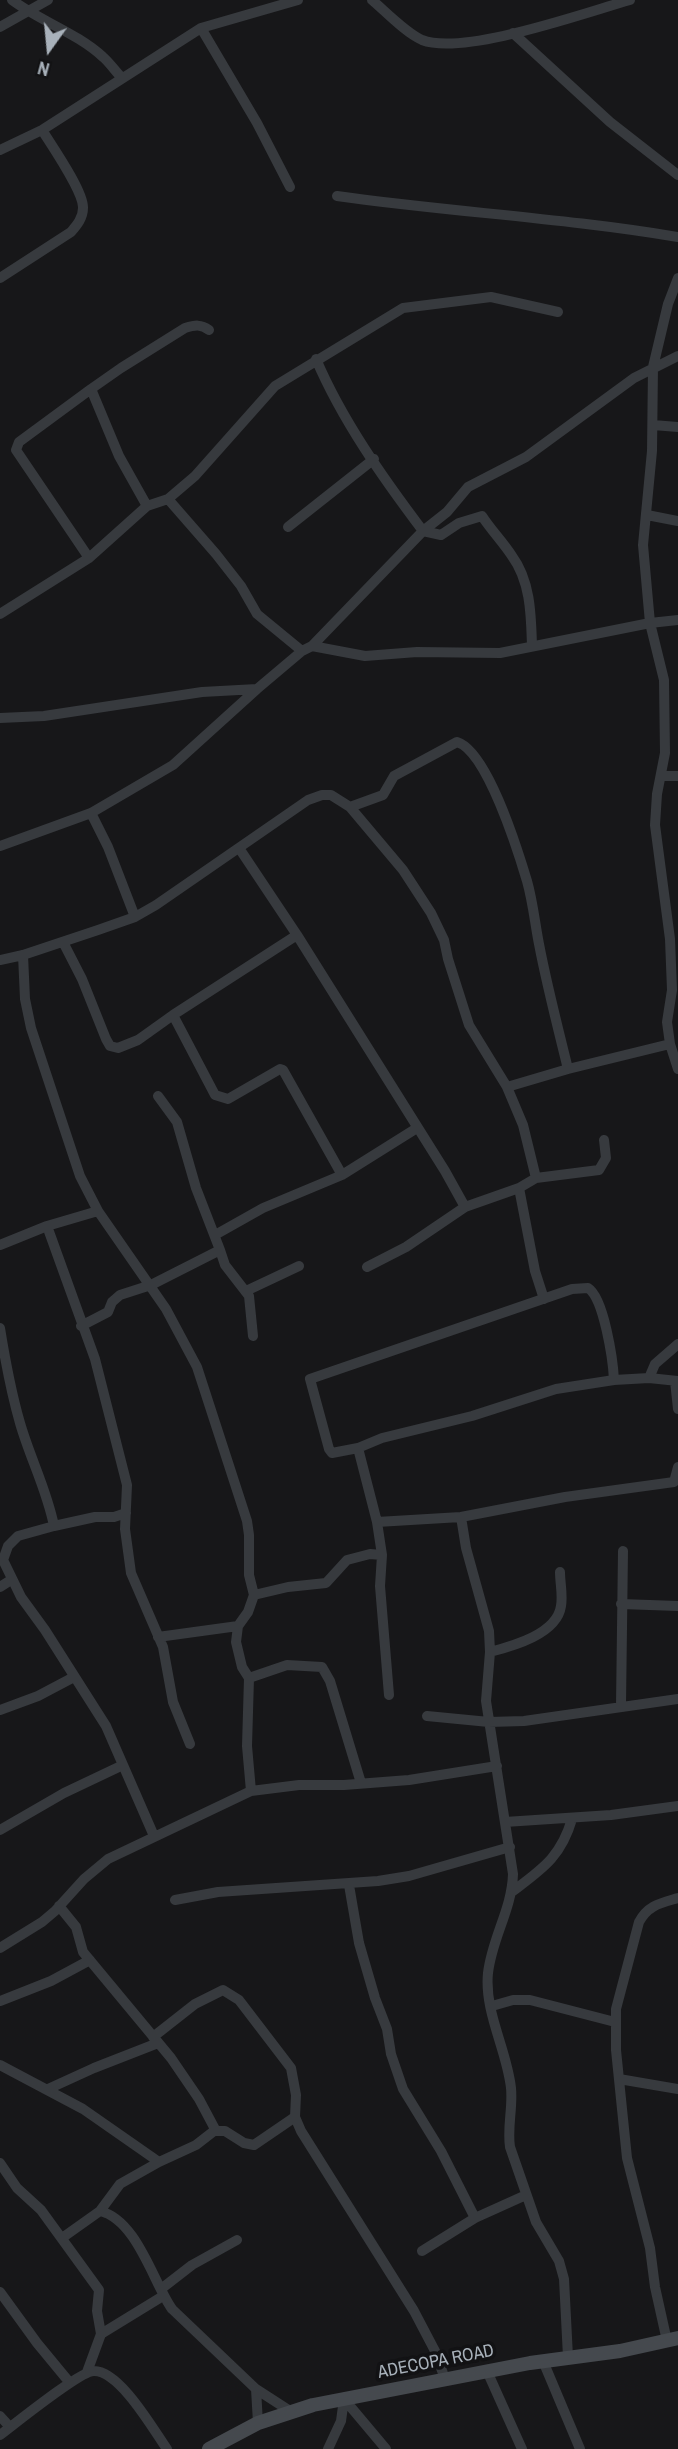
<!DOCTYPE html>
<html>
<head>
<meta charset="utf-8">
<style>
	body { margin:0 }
	#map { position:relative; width:678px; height:2449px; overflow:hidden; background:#171719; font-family:"Archivo Narrow",sans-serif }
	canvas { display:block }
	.north { position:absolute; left:14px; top:14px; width:70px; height:70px; -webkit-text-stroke:5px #121214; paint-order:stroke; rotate:195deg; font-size:19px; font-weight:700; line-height:28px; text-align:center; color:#a8b1ba }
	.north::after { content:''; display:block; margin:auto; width:24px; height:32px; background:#a8b1ba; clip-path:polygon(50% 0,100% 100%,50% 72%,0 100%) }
</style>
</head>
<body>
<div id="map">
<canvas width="678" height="2449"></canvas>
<div class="north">N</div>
</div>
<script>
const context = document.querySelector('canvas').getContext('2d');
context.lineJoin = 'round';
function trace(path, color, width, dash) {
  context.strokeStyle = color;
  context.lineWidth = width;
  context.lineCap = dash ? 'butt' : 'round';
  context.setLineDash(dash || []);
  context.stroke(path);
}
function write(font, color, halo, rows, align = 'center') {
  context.font = font + ' "Archivo Narrow",sans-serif';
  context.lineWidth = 7;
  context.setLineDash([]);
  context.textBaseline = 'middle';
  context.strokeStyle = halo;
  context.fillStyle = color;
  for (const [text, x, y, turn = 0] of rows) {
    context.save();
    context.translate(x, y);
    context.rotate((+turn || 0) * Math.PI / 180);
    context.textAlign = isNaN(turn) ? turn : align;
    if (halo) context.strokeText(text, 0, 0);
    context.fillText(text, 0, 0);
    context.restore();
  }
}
const street = new Path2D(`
	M12,0C40,21 77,33 103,57C110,63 115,71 122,78
	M372,0C386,12 406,33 422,40C464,56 584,13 630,0
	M0,27L48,0
	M201,28L257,123L290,187
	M513,33L610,122L678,175
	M0,150L42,130L201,28L298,0
	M337,196C450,212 565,218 678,237
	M0,278L71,232C77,225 83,218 83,208C84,192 52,146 42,130
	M678,278L668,304L653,367L652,451L643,545L650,623L664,680L665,753L657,794L655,825L670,939L672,990L667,1022L670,1044L678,1069
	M316,359C342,420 383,478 423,531L441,535L459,523L482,516C491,530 503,542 512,556C531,582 531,616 532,646
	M653,425L678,427
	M168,499L216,554L241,586L257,614L302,651
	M147,506L119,456L91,389L121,368L185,328C195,325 201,324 209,330
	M647,515L678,521
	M288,527L374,459
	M89,558L16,450L19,442L91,389
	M0,614L89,558L147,506L168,499L195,476L275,386L403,308L491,297L558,312
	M312,646L365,656L417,652L500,653L650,623L678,620
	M0,718L44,716L202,692L257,689
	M661,776H678
	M350,807L383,795L394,776L457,742C487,751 518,851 527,881C533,902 535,924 539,944C547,986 558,1028 568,1069
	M91,813L108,847L135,917
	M0,846L91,813L173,765L257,689L302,651L312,646L423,531L447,512L468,487L526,457L634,378L678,356
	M239,848L297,935
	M63,942L82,979L106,1039L110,1046L118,1048L138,1040L173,1015L297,935L445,1171L465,1207
	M23,955L25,999L31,1028L80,1176L98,1211L166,1309L197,1367L247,1521L249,1535V1575L254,1595L248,1612L238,1626L236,1642L242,1667L249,1678L247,1746L251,1791
	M0,960L23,955L98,930L135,917L156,905L308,800L322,795H331L350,807L403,870L431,913L444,940L448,959L469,1025L507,1087L523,1125L536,1178L519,1188L535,1271L544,1299
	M173,1015L215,1095L228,1099L280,1069L283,1070L342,1175
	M507,1087L568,1069L670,1044
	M536,1178L599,1170L606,1158L604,1140
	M47,1226L95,1359L127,1485L125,1529L131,1573L163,1647L173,1702L190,1744
	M215,1235L263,1208L342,1175L417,1128
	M0,1245L47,1226L98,1211
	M220,1250L225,1265L249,1296L253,1336
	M367,1267L406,1247L465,1207L519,1188
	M246,1291L299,1266
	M81,1326L108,1312L112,1302L120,1295L151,1285L220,1250L196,1188L177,1122L158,1096
	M0,1328C5,1359 11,1392 20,1423C30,1458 47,1490 54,1526
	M649,1378L655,1364L678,1344
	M614,1380C613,1360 604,1298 588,1288L572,1289L310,1379L329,1449L332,1453L358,1448L382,1438L472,1416L556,1389L614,1380L649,1378L678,1381
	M675,1381L678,1409
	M358,1448L377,1522
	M126,1513L114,1517H95L54,1526L18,1536L8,1546L3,1560L21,1597L45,1630L106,1726L154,1836
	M461,1517L466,1548L489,1631L490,1652L486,1701L513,1874C512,1909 492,1938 488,1973C484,2012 507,2050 511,2088C513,2108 507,2127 510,2147L536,2222L559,2261L564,2279L568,2357
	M0,1587L11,1580
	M254,1595L288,1587L326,1583L347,1560L370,1554L382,1555
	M621,1604L678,1606
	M158,1637L238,1626
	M490,1652C513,1646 557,1634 561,1606C563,1595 560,1583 560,1572
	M249,1678L287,1665L322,1667L330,1681L361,1783
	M389,1695L380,1586L382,1555L377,1522L461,1517L565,1497L674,1482L678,1467
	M621,1705L623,1551
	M0,1710L38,1696L74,1677
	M427,1716L489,1722L524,1721L678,1699
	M505,1822L611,1815L678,1806
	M0,1830L64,1793L123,1765
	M349,1885L359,1943L375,1998L387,2029L391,2054L403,2089L441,2151L475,2218
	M513,1891C542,1869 561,1857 572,1819
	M175,1900L218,1892L378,1881L409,1876L510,1847
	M59,1906L76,1927L83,1952L171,2058L199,2099L216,2131
	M0,1948L42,1922L55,1911L84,1879L108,1859L251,1791L299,1785H344L409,1780L497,1766
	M0,2001L51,1981L90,1960
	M492,2006L513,2000H530L615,2022
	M153,2037L195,2004L223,1990L239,2000L291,2068L296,2095L295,2117L301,2131L414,2311L435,2351L445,2379
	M0,2065L83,2109L159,2162
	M619,2079L678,2089
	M48,2089L94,2068L158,2043
	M0,2163L17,2188L41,2210L99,2290L97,2311L101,2334L87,2372
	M100,2211L120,2184L159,2162L196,2145L214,2131H225L244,2143L254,2145L295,2117
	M62,2238L100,2211C137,2220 153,2282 172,2309L256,2389L258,2423
	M422,2251L475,2218L526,2195
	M161,2289L192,2265L237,2240
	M0,2292L37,2343L70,2383
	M101,2334L163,2296
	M667,2341L655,2287L650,2248L627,2158L616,2050V2009L639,1922C648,1905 661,1903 678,1898
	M543,2361L580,2449
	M487,2371L522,2449
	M256,2389L290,2411
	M344,2399L386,2449
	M0,2416L10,2427
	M0,2435C16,2423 80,2371 94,2371C120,2371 153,2429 167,2449
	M328,2449L341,2421L344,2399`);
const secondary = new Path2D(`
	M209,2449L258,2423L313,2405L530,2363L620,2351L678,2338`);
const streetNames = [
	["ADECOPA ROAD",436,2362,-11]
];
trace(street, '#373a3e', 10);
trace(secondary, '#45494e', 14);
write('18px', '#a8b1ba', '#121214', streetNames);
</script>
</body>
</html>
